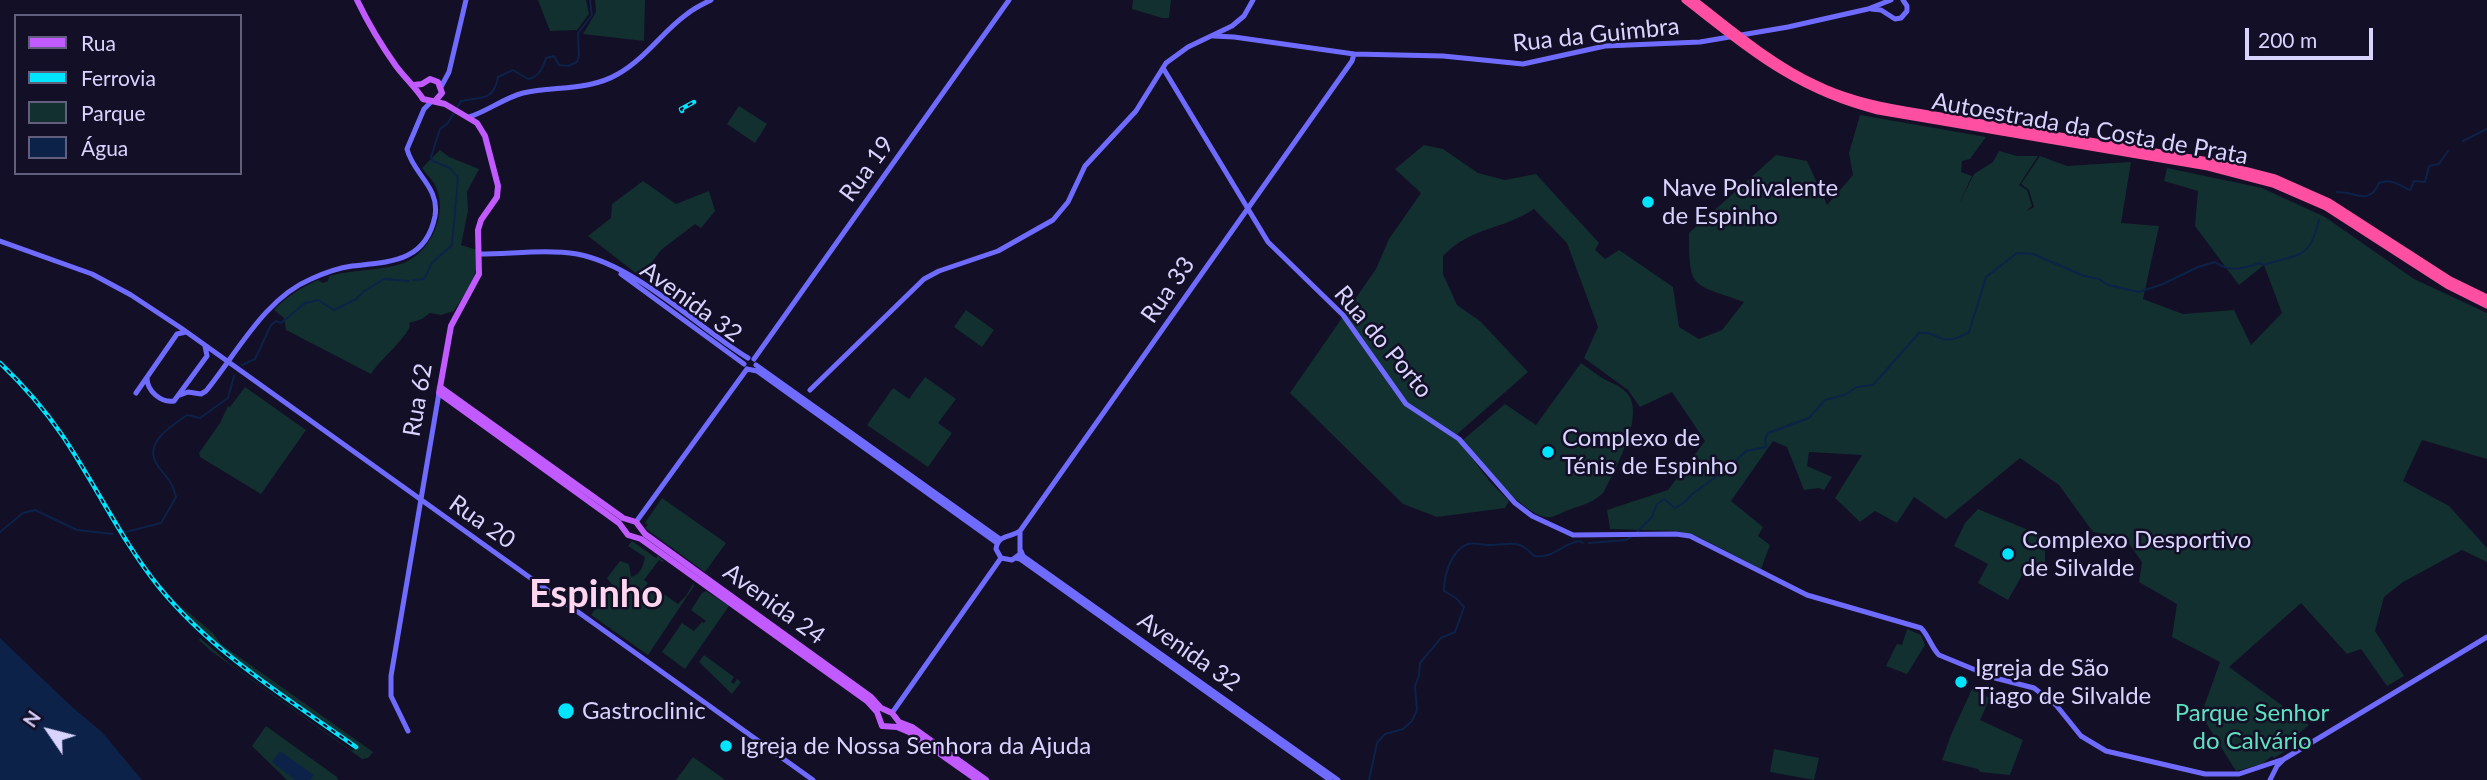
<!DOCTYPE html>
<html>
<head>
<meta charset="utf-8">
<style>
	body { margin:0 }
	#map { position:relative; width:2487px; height:780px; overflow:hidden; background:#130f26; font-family:Lato,sans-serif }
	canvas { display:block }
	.legend { position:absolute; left:14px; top:14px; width:228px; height:161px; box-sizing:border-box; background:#130f26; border:2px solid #625e7d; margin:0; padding:9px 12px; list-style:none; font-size:21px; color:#d9d4ff }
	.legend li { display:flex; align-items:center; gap:14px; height:35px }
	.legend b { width:35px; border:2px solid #625e7d }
	.north { position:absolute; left:14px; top:696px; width:70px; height:70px; -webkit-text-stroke:5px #130f26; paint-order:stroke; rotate:305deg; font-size:19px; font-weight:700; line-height:28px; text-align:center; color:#d9d4ff }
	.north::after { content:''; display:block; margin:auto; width:24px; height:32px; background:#d9d4ff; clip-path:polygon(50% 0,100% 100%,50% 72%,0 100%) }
	.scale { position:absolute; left:2245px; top:28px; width:128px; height:32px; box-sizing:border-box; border:4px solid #d9d4ff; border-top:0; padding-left:9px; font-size:21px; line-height:24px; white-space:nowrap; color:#d9d4ff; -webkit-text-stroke:5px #130f26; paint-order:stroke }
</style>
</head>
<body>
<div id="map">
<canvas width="2487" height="780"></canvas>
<ul class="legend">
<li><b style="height:9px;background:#c25bff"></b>Rua</li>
<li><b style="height:9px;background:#00e5ff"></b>Ferrovia</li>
<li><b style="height:19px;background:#12302f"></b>Parque</li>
<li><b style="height:19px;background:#0c2248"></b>Água</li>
</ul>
<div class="north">N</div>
<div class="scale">200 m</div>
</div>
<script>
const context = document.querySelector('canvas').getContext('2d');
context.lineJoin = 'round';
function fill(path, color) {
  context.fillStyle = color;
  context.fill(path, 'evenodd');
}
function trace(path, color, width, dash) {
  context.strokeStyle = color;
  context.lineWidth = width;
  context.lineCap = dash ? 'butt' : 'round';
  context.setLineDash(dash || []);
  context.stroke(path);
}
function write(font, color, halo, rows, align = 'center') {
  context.font = font + ' Lato,sans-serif';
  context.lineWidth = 5;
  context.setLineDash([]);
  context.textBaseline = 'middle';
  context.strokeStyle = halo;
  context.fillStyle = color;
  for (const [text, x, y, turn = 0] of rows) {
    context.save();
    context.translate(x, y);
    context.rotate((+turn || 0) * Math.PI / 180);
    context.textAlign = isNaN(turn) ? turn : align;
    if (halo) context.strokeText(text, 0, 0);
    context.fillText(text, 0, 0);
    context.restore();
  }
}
const green = new Path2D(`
	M538,0H586L589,14L577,30L550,31Z
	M595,0H645L644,41L583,34L596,12Z
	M1133,0H1171L1169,18H1162L1132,9Z
	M739,106L767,124L755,143L727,124Z
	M1860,115L1986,137L1970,159L1962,161L1961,172L1972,176L1958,206L1974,174L1993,162L1999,151L2017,156H2038L2019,185L2027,190L2032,206L2026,211L2034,207L2029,190L2021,184L2040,156L2067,166L2131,162L2121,223L2159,226L2143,299L2183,314L2234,310L2251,345L2282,313L2264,265L2239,285L2195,226L2198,191L2164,181L2167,168L2262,188L2325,217L2414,279L2487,313V459L2422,440L2403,481L2449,506L2487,548V562L2462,550L2403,582L2384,597L2375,631L2404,676L2387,686L2361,649L2347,654L2301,603L2229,667L2309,725L2287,743L2290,748L2274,758L2272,756L2262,764L2236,771L2201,715L2220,662L2172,637L2177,604L2139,582L2142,562L2125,538L2093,532L2059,485L2020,458L1946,519L1914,497L1897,523L1875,511L1860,522L1835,498L1862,455L1809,452L1807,466L1832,477L1824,490L1819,488L1804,490L1787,447L1773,441L1731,501L1763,527L1758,536L1770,545L1761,569L1699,537L1678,531L1610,529L1607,510L1668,490L1705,441L1672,392L1640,407L1628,390L1584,358L1598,327L1567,243L1534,209C1503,230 1472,226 1443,256V274L1457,305L1480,321L1528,372L1455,436L1491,483L1509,501L1505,508L1437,517L1403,504L1290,393L1376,269L1389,239L1421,193L1395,169L1424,145L1443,149L1478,173L1505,180L1536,174L1599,243L1595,250L1605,259L1619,250L1673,287L1679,327L1699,339L1722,330L1744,302C1692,283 1689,291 1689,233L1776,155L1807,161L1827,205L1853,175L1849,153Z
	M440,150L449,157L479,169L467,192L468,211L461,245L477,250C479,278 468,289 454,311L441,315L430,313L422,319L409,323L410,327C399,346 383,356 371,374L286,330L284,318L274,310C287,296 301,288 318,280L323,283L328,281L329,276C353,269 381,271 404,263C431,252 449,212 435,185C432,179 426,174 422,168Z
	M643,181L676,204L709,191L715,211L701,228L695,224L661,250L641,277L588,236L611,218L612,204Z
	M966,310L994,330L982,347L954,327Z
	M1581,363C1587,367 1593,372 1599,376C1608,382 1619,384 1627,393C1646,415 1615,469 1604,492C1594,502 1584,505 1571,509C1564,511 1557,516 1551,517C1526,521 1478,458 1463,440L1505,404L1536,425Z
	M925,377L956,399L938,423L952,433L928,467L867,425L893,388L909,399Z
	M245,387L306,430L261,494L200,457L199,453L220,423L228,406L230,407Z
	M662,498L726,543L705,572L645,528L648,525L645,523Z
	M1978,509L2045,537V571L2029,563L2008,600L1978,583L1988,564L1954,546L1965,523Z
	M632,541L656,558L658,556L664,561L663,562L659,560L644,580L648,583L645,587L649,590L652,586L678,604L686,596L693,584L694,586L648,655L591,615L612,585L607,578L620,561L629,564L631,577C641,574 643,566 645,557L628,546Z
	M706,591L729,606L685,669L662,652L682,623L694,631L702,622L704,623L706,621L691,610L702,593Z
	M181,606L213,633L221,644L373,752L368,758L362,759L211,651L199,640L200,638L230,664L352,751L357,745L235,658L196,624Z
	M1907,629L1921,635L1925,645L1907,674L1886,666L1897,644L1902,645Z
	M704,655L734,677L731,682L734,684L737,679L741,682L732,694L699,662Z
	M1972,689L1990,698L1980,720L2023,740L2010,775L1980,772L1978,769L1942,760L1951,735Z
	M266,726L337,777L338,780H287L252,746Z
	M1774,749L1819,758L1814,780L1770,772Z
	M693,757L724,779V780H676Z`);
const water = new Path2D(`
	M0,638L72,707L102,732L142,780H0Z
	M280,751L314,775L310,780H295L272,762Z`);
const stream = new Path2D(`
	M2463,141L2487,129
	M2337,192C2354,191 2369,207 2379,183C2392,178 2398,185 2410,190L2414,181L2425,182L2429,166L2439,164L2448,151
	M413,280L424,279L432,263L452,245L458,178L450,168L433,161L431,157L440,129L448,123L461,101C481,97 494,101 498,77L513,70L528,79C539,77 543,68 546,58L554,56L559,65L568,66L577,62L579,56L578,33L592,15L590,0
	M242,365L255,359L271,325L276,321L281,323L305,303L318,300L334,310L356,299L363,292L384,279L409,281
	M0,532L23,513L35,510L77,530L113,534
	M126,532L161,523L176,497C171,477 165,478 156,463C144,442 173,425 187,415L200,418L228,398L234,376
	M1637,532L1652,517L1657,504L1664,499L1675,508L1685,502L1692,494L1727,469L1746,451L1766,447L1765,439L1768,433L1809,418L1825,400L1844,395L1857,387L1873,385L1919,333C1941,330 1937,350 1969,332L1986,277L2017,253L2033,254L2084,276L2099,279L2108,285L2139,292L2163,284L2198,267L2215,262C2231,273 2241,269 2259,263L2264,265C2297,253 2309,262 2319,220
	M1589,543L1626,540L1631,537
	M1369,780L1377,743L1385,734L1403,729L1412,721L1417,710L1415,686L1419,676L1420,663L1441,638L1455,632L1464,607L1456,598L1444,591C1444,575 1451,550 1468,544C1474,542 1482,545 1489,545C1511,545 1518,538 1534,556C1554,559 1562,543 1580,541L1583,543`);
const secondary = new Path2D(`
	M1871,9L1881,10L1895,19L1901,18L1907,11V6L1903,0
	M1213,36L1234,37L1354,54L1443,56L1523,64L1605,46L1700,42L1788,27L1868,9L1891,0
	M1163,68L1268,242L1343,315L1406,404L1459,439L1515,503L1532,516L1573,535L1676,534L1690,536L1807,595L1921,628C1929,636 1931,647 1939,655L1995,678L2034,688L2056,705L2081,736L2106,751L2205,774H2239L2284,759
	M441,87L449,72L466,0
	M469,117C488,111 504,98 523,93C555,86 589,91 618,74C645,59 662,32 687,14C694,8 703,4 711,0
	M0,241L92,274L131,295L181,328L813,780
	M480,254C511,254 546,249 577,254C636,265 697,327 748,358
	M621,274L744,364
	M754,359L1009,0
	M756,365L1000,539
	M747,369L757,371L997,543
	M147,378C147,391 161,403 174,401L207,356L205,346
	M810,390L924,279L939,271L998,251L1053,220L1068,202L1085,166L1136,111L1166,63L1188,47L1232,26L1244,16L1253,0
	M136,393L177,334L186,332
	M180,395L188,392L201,394L206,391C237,353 265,298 311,279C324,273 338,268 352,266C390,262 426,262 435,216C440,187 413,174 407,149L424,109L431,102
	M636,522L747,369
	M1020,531V554L1012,560L1001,558L996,549C998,534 1010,538 1020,531L1352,61L1354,54
	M1021,551L1023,556L1338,780
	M1016,558L1020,559L1330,780
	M892,713L1001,558
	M408,731L391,696V676L439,393
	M2270,780L2277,766L2284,759L2487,637`);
const primary = new Path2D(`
	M357,0C368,23 381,45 396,66C405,78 415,87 423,99L445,104L477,123L485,136L498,186L497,197L481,220L478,230L479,274L451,326L439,393L619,523L628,535L641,539L867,701L877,712L882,726L897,727L909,732L977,780
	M414,85L422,84L430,79L438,82L442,93L435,101
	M440,387L623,518L636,522L645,534L871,697L881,708L892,713L899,722L912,727L986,780`);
const highway = new Path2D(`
	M1685,0C1751,51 1795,90 1878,111L2208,167L2273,184L2326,207L2447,285L2487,305
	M1694,0C1733,30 1771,63 1816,84C1844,98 1874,105 1905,110L2209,161L2275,178L2329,202L2450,280L2487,298`);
const rail = new Path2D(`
	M682,111L681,109L694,102
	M0,363C23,385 44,409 62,435C96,485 121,540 159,587C213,653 287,698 356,747`);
const markers = [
	[1648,202,7,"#00e5ff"],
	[1548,452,7,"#00e5ff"],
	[2008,554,7,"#00e5ff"],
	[1961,682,7,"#00e5ff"],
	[566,711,9,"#00e5ff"],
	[726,746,7,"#00e5ff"]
];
const streetNames = [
	["Rua da Guimbra",1596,35,-6],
	["Autoestrada da Costa de Prata",2090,129,10],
	["Rua 19",867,169,-54],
	["Rua 33",1168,290,-55],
	["Avenida 32",691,302,36],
	["Rua do Porto",1383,342,50],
	["Rua 62",418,400,-80],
	["Rua 20",482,522,35],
	["Avenida 24",774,604,36],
	["Avenida 32",1189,652,35]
];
const poiNames = [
	["Nave Polivalente",1662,188],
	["de Espinho",1662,216],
	["Complexo de",1562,438],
	["Ténis de Espinho",1562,466],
	["Complexo Desportivo",2022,540],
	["de Silvalde",2022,568],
	["Igreja de São",1975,668],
	["Tiago de Silvalde",1975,696],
	["Gastroclinic",582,711],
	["Igreja de Nossa Senhora da Ajuda",740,746]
];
const parkNames = [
	["Parque Senhor",2252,713],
	["do Calvário",2252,741]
];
const townNames = [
	["Espinho",596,595]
];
fill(green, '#12302f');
fill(water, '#0c2248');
trace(stream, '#0c2248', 2);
trace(secondary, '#6f6bff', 5);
trace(primary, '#c25bff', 6);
trace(highway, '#ff4fa3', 7);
trace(rail, '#00e5ff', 4.5);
trace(rail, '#130f26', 2, [5]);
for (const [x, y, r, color] of markers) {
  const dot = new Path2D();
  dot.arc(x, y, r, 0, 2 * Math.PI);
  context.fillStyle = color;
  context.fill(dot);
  trace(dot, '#130f26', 2.5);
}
write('24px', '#d9d4ff', '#130f26', streetNames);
write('24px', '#d9d4ff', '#130f26', poiNames, 'left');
write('24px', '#5fe0c0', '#130f26', parkNames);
write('bold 38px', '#ffd6f0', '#130f26', townNames);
</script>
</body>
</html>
